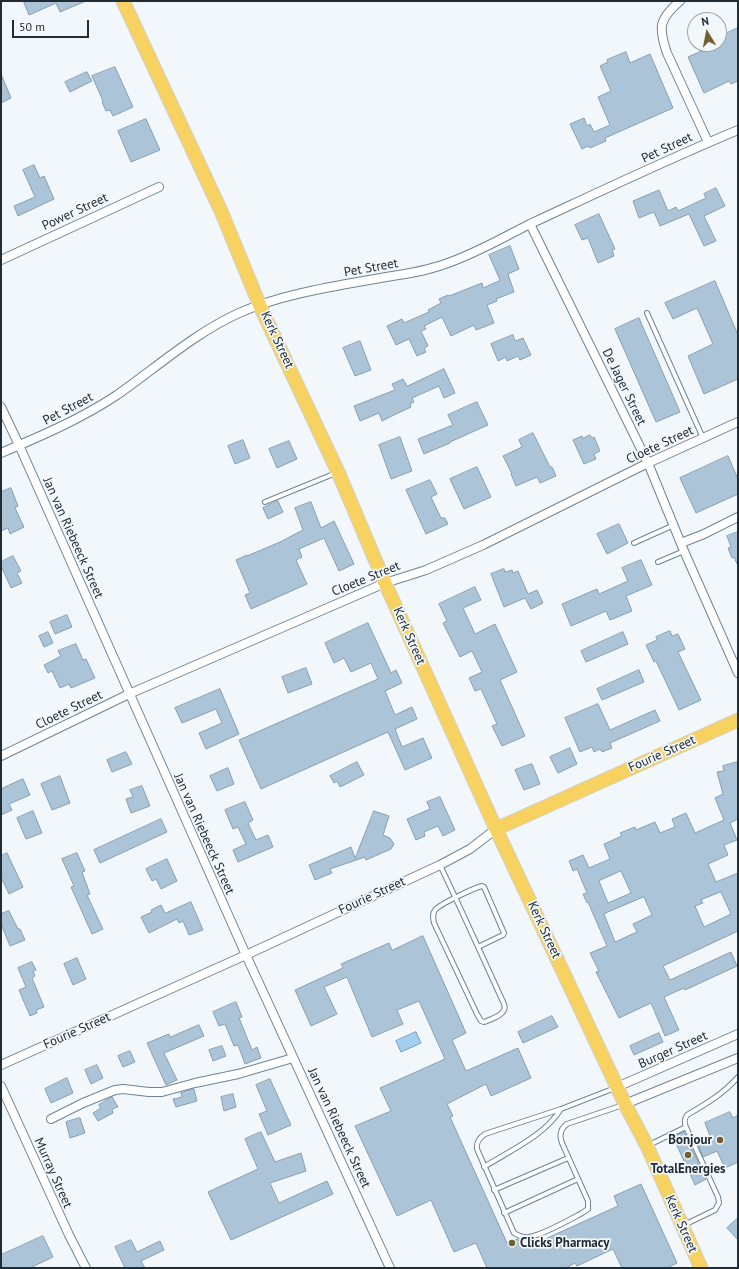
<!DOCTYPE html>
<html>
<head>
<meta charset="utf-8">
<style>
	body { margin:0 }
	#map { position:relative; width:739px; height:1269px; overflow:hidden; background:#f2f7fb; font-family:"PT Sans",sans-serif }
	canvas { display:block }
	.frame { position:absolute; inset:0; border:2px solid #222c34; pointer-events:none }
	.north { position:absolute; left:687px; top:12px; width:40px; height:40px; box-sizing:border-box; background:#f2f7fb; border:1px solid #9fa6ab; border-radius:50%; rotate:350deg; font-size:11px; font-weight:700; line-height:16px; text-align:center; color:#222c34 }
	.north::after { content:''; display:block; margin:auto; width:14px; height:18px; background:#72602e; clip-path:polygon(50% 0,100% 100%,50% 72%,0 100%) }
	.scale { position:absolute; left:12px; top:20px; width:77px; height:18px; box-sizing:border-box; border:2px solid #222c34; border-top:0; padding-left:5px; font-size:12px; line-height:14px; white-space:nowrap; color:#222c34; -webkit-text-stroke:3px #f2f7fb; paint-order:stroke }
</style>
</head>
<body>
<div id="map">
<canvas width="739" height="1269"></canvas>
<div class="frame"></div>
<div class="north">N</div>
<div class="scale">50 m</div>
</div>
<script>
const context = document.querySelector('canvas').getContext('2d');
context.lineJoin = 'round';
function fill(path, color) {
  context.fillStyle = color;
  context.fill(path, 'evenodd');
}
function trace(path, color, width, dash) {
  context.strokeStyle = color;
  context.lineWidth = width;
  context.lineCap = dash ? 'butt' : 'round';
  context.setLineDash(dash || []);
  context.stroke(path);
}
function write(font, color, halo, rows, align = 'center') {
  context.font = font + ' "PT Sans",sans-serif';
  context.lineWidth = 3.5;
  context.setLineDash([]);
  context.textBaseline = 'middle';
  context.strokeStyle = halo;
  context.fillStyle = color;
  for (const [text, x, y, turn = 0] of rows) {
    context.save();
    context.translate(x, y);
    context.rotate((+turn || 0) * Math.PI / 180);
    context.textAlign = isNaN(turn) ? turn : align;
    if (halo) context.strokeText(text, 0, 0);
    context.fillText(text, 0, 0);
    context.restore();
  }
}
const water = new Path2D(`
	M416,1032L421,1043L401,1052L396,1041Z`);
const building = new Path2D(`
	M29,1H86L60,12L56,3L29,15L24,3Z
	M738,28V81L731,84L729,81L704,93L688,57L706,49L705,46L710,44H719V40L722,39L720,36Z
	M626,52L630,63L650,54L673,108L605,138L606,141L590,148L588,146L582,149L570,124L584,118L587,126L590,124L594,132L610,125L598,97L611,91L600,66L608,62L607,60Z
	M115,67L133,107L113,116L110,110L106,111L102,102L103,101L92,76Z
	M87,72L92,81L70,92L65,82Z
	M1,74L11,98L1,103Z
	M146,119L160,150L131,162L118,131Z
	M34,165L40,178L44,176L54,199L18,216L14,206L35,197L23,170Z
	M716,188L725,206L704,216L716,241L704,246L689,214L660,226L654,212L639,218L633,201L659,190L668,211L676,207L678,211L706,198L704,194Z
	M599,214L615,249L612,250L614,256L598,263L588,238L582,240L575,225Z
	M510,246L519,269L508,274L514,292L496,299L497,301L487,305L494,323L476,330L474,325L451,336L442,317L424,326L426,329L421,331L428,346L424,348L426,352L417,356L409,339L396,345L387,326L402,319L404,323L429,312L428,310L441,303L439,299L448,295L449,296L482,283L483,288L499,281L500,280L489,255Z
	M715,281L738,335V379L704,394L688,356L713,344L697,308L673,319L665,303Z
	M639,318L680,412L656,422L615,329Z
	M513,335L515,341L523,338L531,355L520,360L518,356L507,361L506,357L498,361L491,344Z
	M360,341L371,370L355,376L343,348Z
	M444,369L455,393L444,398L439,386L412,398L414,402L410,404L411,407L394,415L382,421L379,413L360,421L354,406L395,390L392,384L403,379L407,386Z
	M477,402L488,425L450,442V443L424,454L418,439L453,425L448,415Z
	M533,433L550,467H552L556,476L540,483L537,477L516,486L511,474H512L503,456L522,447L519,440Z
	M590,435L592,438L594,437L600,451L594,454L596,459L584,464L573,440L582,436L583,438Z
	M400,437L412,471L391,479L379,445Z
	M243,440L250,458L235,464L228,446Z
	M289,441L297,459L277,468L269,449Z
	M728,456L738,479V494L696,513L680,478Z
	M477,467L491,497L464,509L450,479Z
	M430,480L437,494L431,497L441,518H445L448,524L426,534L406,490Z
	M11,488L18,506L15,508L24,527L10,534L8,528L1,531V492Z
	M278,501L283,512L268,519L263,508Z
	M311,502L321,528L334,521L354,564L339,571L324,538L299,549L302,557L296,560L307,584L251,609L245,595L250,593L236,560L247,555V556L280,542L303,530L295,508Z
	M619,524L628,543L607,554L597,534Z
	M738,532V564H737L734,557L732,558L728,548L731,547L727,536Z
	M13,556L21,571L17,573L22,583L11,588L1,566V562Z
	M641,560L652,585L626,596L632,611L610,620L606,611L571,626L562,604L597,589L599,594L628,581L622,568Z
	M504,569L505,572L512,570L513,573L518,571L528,594L537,590L543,603L531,609L525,598L504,607L491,574Z
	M475,587L481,600L463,608L475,634L495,624L517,672L500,680L525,736L502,746L492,726L497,724L481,689L475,691L469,678L482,672L472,651L460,657L443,623L447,621L439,604Z
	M67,615L72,627L55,634L50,622Z
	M368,623L391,673L396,670L402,683L385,691L395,715L412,707L417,719L395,729L402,747L423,738L432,758L405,770L388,732L261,789L239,740L378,679L371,663L351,672L344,658L334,663L325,643Z
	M670,631L672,636L678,634L685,649L678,652L701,700L679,710L656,661L654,662L646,645L657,640L656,637Z
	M48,632L53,643L44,647L39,636Z
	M623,632L628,644L586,662L581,651Z
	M76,644L83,660L86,659L95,678L71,688L69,684L60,688L52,671L48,673L44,665L61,656L58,651Z
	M306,668L312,684L288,693L282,677Z
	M639,670L644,682L602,700L597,689Z
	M220,689L239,734L206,749L199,733L222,723L216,709L182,723L175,708Z
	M598,704L610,730L655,710L660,721L610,743L612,748L602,752L600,749L594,752L592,747L580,752L565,718Z
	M570,748L577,764L558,773L550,757Z
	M126,752L132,764L112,772L107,760Z
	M357,762L364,775L340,787L337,781L334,783L330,776Z
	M738,762V819L730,823L737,840L724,845L728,855L708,864L716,882L738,873V931L663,966L670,980L731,952L737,966L685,990L684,988L664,997L679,1030L665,1036L651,1003L619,1018L596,972L599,971L590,953L607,946L588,902L587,903L583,894L587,893L577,869L573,871L569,861L583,855L589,868L610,859L604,844L622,836L620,833L635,827L636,830L655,822L660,833L675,827L672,819L686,813L695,833L724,820L715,798L723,794L717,772L724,771L723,766ZM621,871L631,893L608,903L599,881ZM721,892L731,914L704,927L695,906L703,903L701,900ZM644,897L652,915L633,924L637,932L615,942L604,914Z
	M532,764L540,784L524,790L515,770Z
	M228,768L234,784L217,791L210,776Z
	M60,776L70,803L52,810L41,784Z
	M23,779L30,795L9,804L12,810L1,815V787L2,788Z
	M142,786L150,806L131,813L126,799L133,797L130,790Z
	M440,797L455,830L443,836L438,826L424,832L425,836L416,840L407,819L430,809L427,802Z
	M245,802L253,820L248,823L256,840L268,835L273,847L238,862L233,850L246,844L238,827L233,829L225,810Z
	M33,811L42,833L26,839L17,818Z
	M374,811L389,816L383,835L390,838L394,844L391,849L366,860L365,857L330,869L332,873L315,880L309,865L351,847L355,858Z
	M161,819L167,832L100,863L94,850Z
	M7,853L23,887L9,894L1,877V856Z
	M77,853L85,871L82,872L90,894L87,895L103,929L92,934L71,887L74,886L62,859Z
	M167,859L177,881L161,889L156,879L152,881L146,869Z
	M191,902L203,930L189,935L183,921L179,923L177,919L149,933L141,917L152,912L151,910L161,905L165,913Z
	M9,911L18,929H20L25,940L10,946L1,924V914Z
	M423,936L466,1033L452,1040L466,1071L518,1048L531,1078L491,1096L486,1084L447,1104L453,1116L450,1117L507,1243L518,1239L523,1249L618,1206L614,1196L641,1184L677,1263L667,1268H622L613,1249L577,1266L575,1263L566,1268H487L476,1243L454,1252L431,1200L397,1216L355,1126L391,1111L380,1088L445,1059L419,1001L397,1010L403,1024L372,1037L347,977L324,987L337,1014L311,1026L295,990L343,968L341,964L389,943L392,950Z
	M77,958L86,979L73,985L64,964Z
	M32,962L36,970L33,971L35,976L32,978L44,1007L36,1010L37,1013L30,1016L19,990L26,987L18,968Z
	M236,1002L242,1017L239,1018L252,1050L257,1047L261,1058L245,1064L238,1045L234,1046L225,1024L219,1026L213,1012Z
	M552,1016L558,1027L523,1043L518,1032Z
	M199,1025L204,1036L164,1053L177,1080L166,1085L147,1043L169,1034L170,1037Z
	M659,1033L663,1042L634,1055L630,1046Z
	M222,1046L226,1056L213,1061L209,1050Z
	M130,1051L135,1062L123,1067L118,1056Z
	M97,1065L103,1078L91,1084L85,1070Z
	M67,1078L73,1093L51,1103L45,1089Z
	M270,1079L291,1125L268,1135L259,1114L267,1111L256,1085Z
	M194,1089L197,1101L176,1107L173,1099L182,1097L181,1093Z
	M233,1094L236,1107L224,1111L221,1097Z
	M112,1097L118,1107L112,1109L113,1113L98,1121L93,1113L101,1108L99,1105Z
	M730,1112L733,1118L738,1115V1162L725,1168L717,1151L703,1157L697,1142L710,1136L705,1123Z
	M80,1118L85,1133L70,1138L66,1122Z
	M261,1132L275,1162L301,1153L306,1171L270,1183L279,1203L327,1181L333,1194L231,1240L208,1192L258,1169L245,1139Z
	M684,1132L706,1179L695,1185L673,1137Z
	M738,1218V1240L727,1228Z
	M43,1236L53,1257L30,1268H1V1255Z
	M131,1240L137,1252L160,1241L164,1250L141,1261L145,1268H125L115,1247Z`);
const service = new Path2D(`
	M647,313L703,438
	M265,502L336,473
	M634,543L674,525
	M658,562L684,551
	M440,865C462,911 483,958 504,1004C508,1014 492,1019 484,1022L481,1021L477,1014L434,923C433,918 432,914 435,910C440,904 474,888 482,886L484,887L504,933L503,935L478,947
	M615,1088L561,1109L485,1134C479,1138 476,1142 477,1149L514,1233C519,1236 524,1238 529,1237C543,1235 569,1220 582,1213L588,1209V1201L562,1143C559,1135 560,1129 567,1124L623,1105
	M649,1145L686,1127
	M484,1167C511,1150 544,1136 561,1109
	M494,1190L568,1158
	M504,1213L578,1179
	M684,1225L715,1210L719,1203L718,1197L686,1127C684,1122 684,1119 687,1115C706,1104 723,1094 738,1077`);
const minor = new Path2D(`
	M680,1C659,19 658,27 667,53L708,142
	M530,224L648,463L684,551L738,673
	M1,260L159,187
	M1,407L19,445L246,955L390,1268
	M1,453C41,436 81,419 117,395C157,367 195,333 239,313C285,293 337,286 386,277C406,274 426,271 445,264C475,254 502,238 530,224C599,192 668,159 738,130
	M681,543L704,534L738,517
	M1,756L129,694L385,583L426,570L483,545L648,463L738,422
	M1,1065L246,955L440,865L470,849L496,829
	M1,1086L69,1235L86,1268
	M617,1087L738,1034
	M625,1104L738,1058
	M51,1119L83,1103L115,1090L123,1089L149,1092H162L195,1083L238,1074L293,1058`);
const trunk = new Path2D(`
	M123,1L221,211L260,306L338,472L385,583L496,829L625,1104L647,1146L701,1268
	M496,829L738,720`);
const markers = [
	[720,1140,4,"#72602e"],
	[688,1155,4,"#72602e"],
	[512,1243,4,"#72602e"]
];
const streetNames = [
	["Pet Street",667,148,-25],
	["Power Street",75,212,-25],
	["Pet Street",371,268,-10],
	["Kerk Street",277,340,65],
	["De Jager Street",624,387,64],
	["Pet Street",68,409,-28],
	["Cloete Street",660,445,-25],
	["Jan van Riebeeck Street",73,538,66],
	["Cloete Street",366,579,-22],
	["Kerk Street",409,636,66],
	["Cloete Street",69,710,-26],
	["Fourie Street",662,754,-24],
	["Jan van Riebeeck Street",204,834,66],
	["Fourie Street",372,896,-25],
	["Kerk Street",544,930,65],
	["Fourie Street",77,1031,-24],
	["Burger Street",673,1050,-24],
	["Jan van Riebeeck Street",339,1128,65],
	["Murray Street",53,1173,66],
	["Kerk Street",681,1224,66]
];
const poiNames = [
	["Bonjour",712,1140],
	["TotalEnergies",688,1169,"center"],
	["Clicks Pharmacy",520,1243,"left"]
];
fill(water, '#a2cff4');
trace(water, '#7c9eba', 1);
fill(building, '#abc4d8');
trace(building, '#879fb3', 1);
trace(service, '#6c8497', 6);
trace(minor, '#6c8497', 10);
trace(trunk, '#ced1d2', 15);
trace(service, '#fff', 4);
trace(minor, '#fff', 8);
trace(trunk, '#f8d260', 13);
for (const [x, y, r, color] of markers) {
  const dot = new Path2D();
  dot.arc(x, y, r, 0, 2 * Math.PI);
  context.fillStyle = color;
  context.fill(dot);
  trace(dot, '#f2f7fb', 1.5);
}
write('13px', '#222c34', '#f2f7fb', streetNames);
write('bold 13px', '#222c34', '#f2f7fb', poiNames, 'right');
</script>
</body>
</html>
